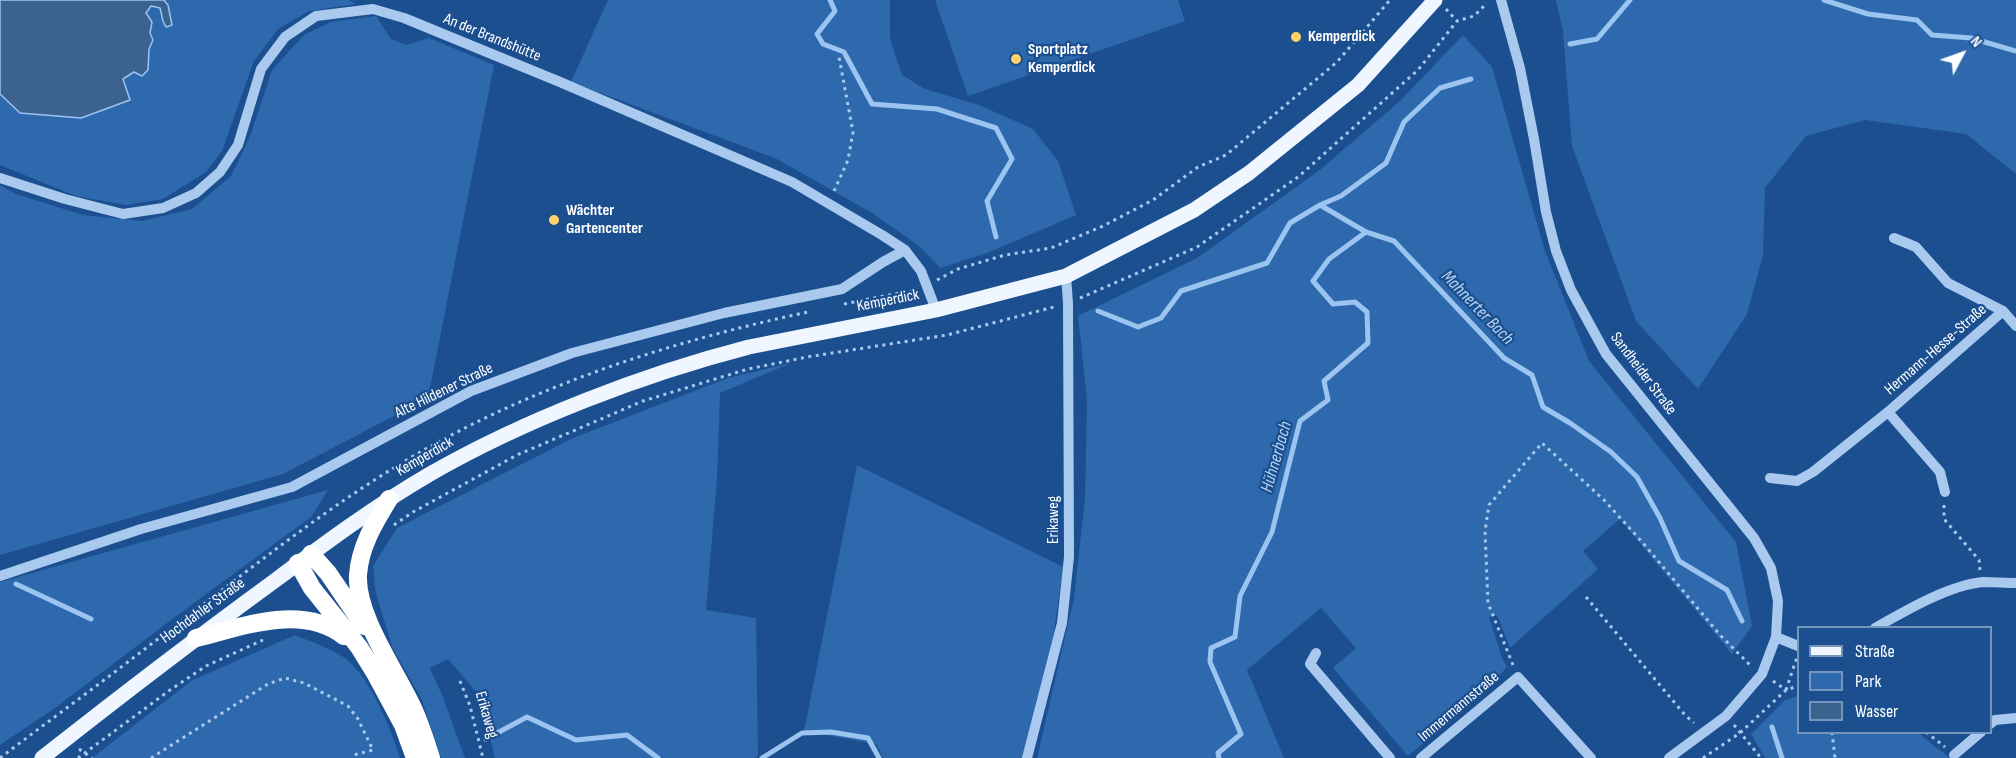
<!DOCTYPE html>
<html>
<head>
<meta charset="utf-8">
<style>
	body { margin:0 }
	#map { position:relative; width:2016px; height:758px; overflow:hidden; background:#1b4f8f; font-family:"Sofia Sans Condensed",sans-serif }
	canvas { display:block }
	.legend { position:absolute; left:1797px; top:626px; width:195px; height:108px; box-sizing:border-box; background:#1b4f8f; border:2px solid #7695bc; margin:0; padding:8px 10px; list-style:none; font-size:18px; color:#fff }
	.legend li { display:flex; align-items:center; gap:12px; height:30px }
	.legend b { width:30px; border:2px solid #7695bc }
	.north { position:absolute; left:1932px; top:24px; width:60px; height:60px; -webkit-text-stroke:4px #1b4f8f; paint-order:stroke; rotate:49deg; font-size:16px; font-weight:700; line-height:24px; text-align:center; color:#fff }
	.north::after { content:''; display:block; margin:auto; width:21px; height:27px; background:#fff; clip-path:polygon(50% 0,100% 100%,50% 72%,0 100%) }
</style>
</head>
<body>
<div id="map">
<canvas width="2016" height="758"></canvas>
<ul class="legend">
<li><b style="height:8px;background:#f0f6ff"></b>Straße</li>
<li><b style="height:16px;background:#2e69ad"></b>Park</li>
<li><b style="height:16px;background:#3c6290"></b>Wasser</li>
</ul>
<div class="north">N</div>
</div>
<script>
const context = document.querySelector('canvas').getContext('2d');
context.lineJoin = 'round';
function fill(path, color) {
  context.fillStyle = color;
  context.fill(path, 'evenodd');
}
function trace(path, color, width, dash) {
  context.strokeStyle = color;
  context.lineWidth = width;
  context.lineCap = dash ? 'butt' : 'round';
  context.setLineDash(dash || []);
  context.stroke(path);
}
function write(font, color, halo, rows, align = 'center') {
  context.font = font + ' "Sofia Sans Condensed",sans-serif';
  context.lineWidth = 4.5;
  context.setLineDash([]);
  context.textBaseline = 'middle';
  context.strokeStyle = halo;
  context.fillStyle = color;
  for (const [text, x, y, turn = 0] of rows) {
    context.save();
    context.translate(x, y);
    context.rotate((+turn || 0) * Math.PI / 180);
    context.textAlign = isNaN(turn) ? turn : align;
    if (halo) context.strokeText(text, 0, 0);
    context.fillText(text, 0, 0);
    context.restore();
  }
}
const green = new Path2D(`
	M164,0H349L356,4L309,11L278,29L254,61L222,151L206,172L163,199L126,205L76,196L0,165V94L20,113L130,100L123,79L149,59V49L153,40L146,13L151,6L161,8L163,21L166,26L172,25L168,5Z
	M608,0H890V39L902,75L925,89L979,105L1033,129L1058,161L1076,215L987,253L940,268L918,245L872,213L777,159L571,82Z
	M935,0H1178L1185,21L968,96Z
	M1556,0H2016V174L1966,134L1865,120L1806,136L1765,188L1763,255L1747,314L1698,389L1636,321L1572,146L1563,31Z
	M376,16L391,39L407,45L429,38L494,65L428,398L283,474L0,555V185L16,194L83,215L142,221L192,209L231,176L251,134L272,70L304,35L331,22Z
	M1463,35L1492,67L1545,251L1589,361L1736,542L1752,626L1732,654L1620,519L1583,551L1598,569L1510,648L1497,615L1489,617L1502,658L1507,667L1486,690L1408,756L1333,668L1356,648L1321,608L1247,670L1284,758H1037L1074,598L1085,498L1087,400L1078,316L1197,258L1321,169L1400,101Z
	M791,363L720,393L717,479L706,610L756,618L758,756L754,758H495L480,696L448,659L430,668L442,695L465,758H441L422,700L393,649L376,594L373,566L397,528L573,438L728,378Z
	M857,465L1063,567L1053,639L1022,758H883L876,744L804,731Z
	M328,490L311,517L179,614L55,708L0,745V582Z
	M295,635C309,641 335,650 346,659C371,679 391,729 400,758H92L191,681Z
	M1798,696V732L1918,733L1950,758H1765L1751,734L1785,700Z`);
const water = new Path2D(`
	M0,0H164L168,5L172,25L166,27L163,21L160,8L151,6L146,13L152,22L150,33L153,40L149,49L148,70L142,76L134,72L123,79L130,100L81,118L20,113L0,94Z`);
const stream = new Path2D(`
	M830,0L835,11L817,34L823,44L844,52L872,104L937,109L996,128L1012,159L987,201L996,237
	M1824,0L1868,14L1917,20L1932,35L1971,38L2016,51
	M1570,44L1597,39L1630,0
	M1366,232L1394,241L1504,358L1532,375L1543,407L1570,423L1611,452L1637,477L1660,518L1679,561L1727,590L1742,621
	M1098,311L1138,327L1161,318L1181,291L1267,263L1290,223L1320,205L1341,196L1386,163L1404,122L1440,88L1471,79
	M16,584L91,619
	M1772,727L1782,758
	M486,739L527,717L576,740L627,735L658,758
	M762,758L802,733L831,732L868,738L879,758
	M1219,758L1218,753L1241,734L1210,662L1211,648L1235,637L1240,596L1272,532L1300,421L1328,400L1324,381L1368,343L1367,312L1355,302L1333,304L1313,281L1329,259L1366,232L1320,205`);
const path = new Path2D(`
	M1446,9L1457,21
	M834,191L848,160L853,132L839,57
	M937,280L958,269L1005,255L1051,248L1103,226L1153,200L1198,167L1226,155L1337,62L1390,0
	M1080,298L1197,247L1298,177L1418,70L1457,21L1474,16L1487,3
	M844,304L914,290
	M1944,505V519L1979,560L1980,570
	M394,525L413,512L517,455L643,401L748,369L807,357L947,335L1054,307
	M1586,597L1685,715L1694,723
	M1513,665L1488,603L1485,531L1489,505L1542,443L1604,500L1643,543L1720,635L1750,665
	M460,681L470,706L483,758
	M1773,681L1786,690
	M1786,690L1797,657
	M1734,725L1761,758
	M1832,732L1835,758
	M1926,732L1945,747
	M79,749L92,758
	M0,758C50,720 101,683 150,645C234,582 315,515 405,461C529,387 668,342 808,312
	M78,758L170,690L206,666L263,640
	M151,758L268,684L285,678L304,683L348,706L358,719L373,750L354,755
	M1703,758L1740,733L1786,690L1798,686`);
const minor = new Path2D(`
	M1501,0L1520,68L1534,139L1546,212L1556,251L1571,290L1606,354L1754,538L1771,568L1778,601L1776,637L1762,674L1726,716L1669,758
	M0,178L65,199L123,214L163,208L196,193L220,172L238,145L261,69L285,37L316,16L373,9L404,18L560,82L792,182L882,235L905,250L921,271L936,310
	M1894,238L1916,247L1948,283L2003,311L2016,326
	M1888,412L1940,472L1945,492
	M1770,478L1797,481L1813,472L1888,412L2003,311
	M0,576L141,529L292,487L471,391L572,353L724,313L842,289L883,262L905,250
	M1875,628C1905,611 1949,585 1983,582C1994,582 2005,583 2016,583
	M1776,637L1798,646
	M1316,653L1310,664L1390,758
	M1990,724L1995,720L2016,718
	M1954,755L1981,732
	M1027,758L1062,623L1069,557L1068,303L1066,276
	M1421,758L1518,677L1591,758`);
const major = new Path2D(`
	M42,758C118,698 195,639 273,582C324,544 375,506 430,474C524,420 644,374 749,347L936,310L1066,276L1194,210L1249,173L1358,85L1435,0`);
const highway = new Path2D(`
	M389,499C375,522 360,546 358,575C356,614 393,667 410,702C419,719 425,739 431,758
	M311,554L328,573L364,626
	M298,563L312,588L359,647L375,673L403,725L415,758
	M196,638C243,627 301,603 344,636`);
const markers = [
	[1296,37,6,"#ffd166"],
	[1016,59,6,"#ffd166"],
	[554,220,6,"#ffd166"]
];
const poiNames = [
	["Kemperdick",1308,37],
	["Sportplatz",1028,50],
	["Kemperdick",1028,68],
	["Wächter",566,211],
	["Gartencenter",566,229]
];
const streetNames = [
	["An der Brandshütte",492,38,22],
	["Kemperdick",888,301,-11],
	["Hermann-Hesse-Straße",1936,350,-41],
	["Sandheider Straße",1643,374,53],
	["Alte Hildener Straße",444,391,-26],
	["Kemperdick",425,457,-30],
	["Erikaweg",1054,520,-90],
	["Hochdahler Straße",203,611,-36],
	["Immermannstraße",1459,707,-40],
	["Erikaweg",486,715,74]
];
const waterNames = [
	["Mahnerter Bach",1477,308,46],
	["Hühnerbach",1277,457,-74]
];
fill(green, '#2e69ad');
fill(water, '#3c6290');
trace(water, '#9cc4f0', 1.5);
trace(stream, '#9cc4f0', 5);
trace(path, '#a9c9ee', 3, [3, 4.5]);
trace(minor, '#a9c9ee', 10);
trace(major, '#f0f6ff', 15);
trace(highway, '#fff', 18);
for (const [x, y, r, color] of markers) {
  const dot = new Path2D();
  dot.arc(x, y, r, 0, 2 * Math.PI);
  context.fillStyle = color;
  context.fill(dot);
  trace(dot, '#1b4f8f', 2);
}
write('bold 16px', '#fff', '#1b4f8f', poiNames, 'left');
write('16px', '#fff', '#1b4f8f', streetNames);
write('italic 18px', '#b5d3f5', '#1b4f8f', waterNames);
</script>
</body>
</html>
